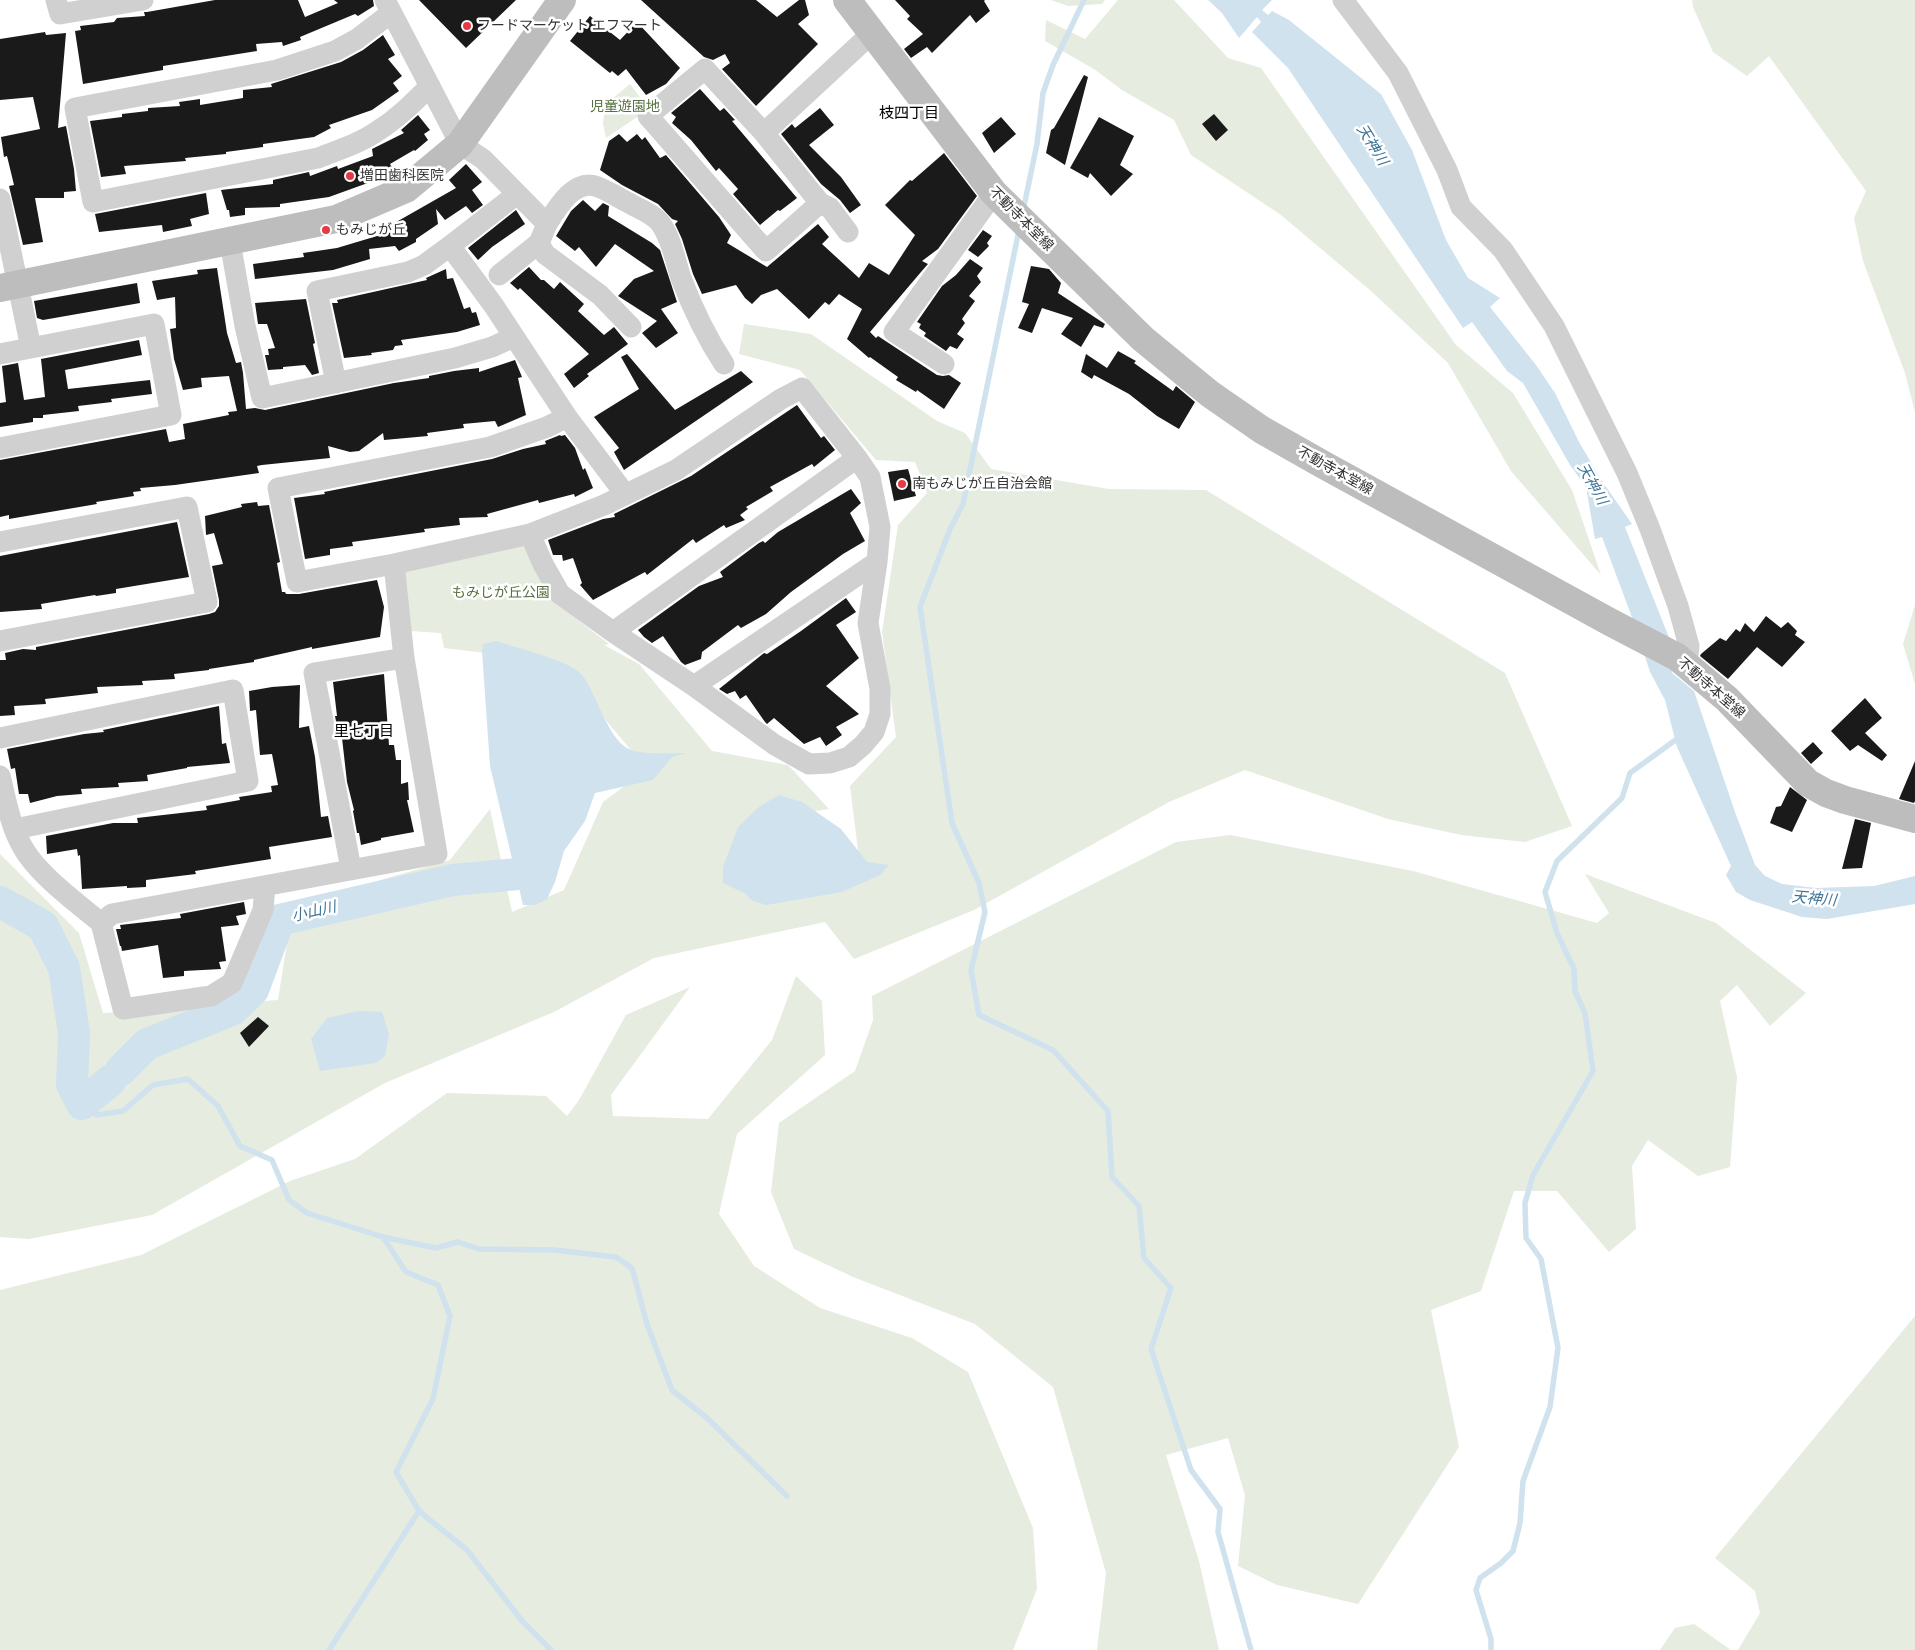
<!DOCTYPE html>
<html>
<head>
<meta charset="utf-8">
<style>
	body { margin:0 }
	canvas { display:block; background:#fff }
</style>
</head>
<body>
<canvas width="1915" height="1650"></canvas>
<script>
const context = document.querySelector('canvas').getContext('2d');
context.lineJoin = 'round';
function fill(path, color) {
  context.fillStyle = color;
  context.fill(path, 'evenodd');
}
function trace(path, color, width, dash) {
  context.strokeStyle = color;
  context.lineWidth = width;
  context.lineCap = dash ? 'butt' : 'round';
  context.setLineDash(dash || []);
  context.stroke(path);
}
function write(font, color, halo, rows, align = 'center') {
  context.font = font + ' "PT Sans Narrow","Noto Sans JP",sans-serif';
  context.lineWidth = 5;
  context.setLineDash([]);
  context.textBaseline = 'middle';
  context.strokeStyle = halo;
  context.fillStyle = color;
  for (const [text, x, y, turn = 0] of rows) {
    context.save();
    context.translate(x, y);
    context.rotate((+turn || 0) * Math.PI / 180);
    context.textAlign = isNaN(turn) ? turn : align;
    if (halo) context.strokeText(text, 0, 0);
    context.fillText(text, 0, 0);
    context.restore();
  }
}
const green = new Path2D(`
	M1051,0H1105L1102,4L1068,6Z
	M1118,0H1174L1228,58L1261,68L1456,345L1513,393L1572,490L1601,575L1511,471L1448,363L1371,291L1281,215L1191,155L1174,120L1122,90L1094,69L1045,41L1046,20L1085,39Z
	M1692,0H1915V412L1905,373L1863,261L1854,218L1866,191L1769,56L1747,76L1713,52L1693,7Z
	M630,84L649,109L606,138L603,123L605,105Z
	M744,324L811,334L937,421L965,433L991,469L1109,489L1206,490L1505,673L1572,826L1525,842L1461,835L1388,819L1245,770L1169,802L974,910L854,959L825,922L654,958L554,1012L385,1083L152,1215L29,1239L0,1237V854L79,933L103,1013L278,1000L289,930L311,900L450,860L490,809L512,912L564,890L603,802L647,769L571,679L503,655L444,648L441,633L410,631L401,568L526,543L552,600L609,644L604,645L639,664L712,751L788,765L829,809L775,817L861,874L850,786L896,737L882,632L898,525L927,493L915,462L876,460L800,370L739,354Z
	M1915,605V684L1903,644Z
	M1230,835L1413,871L1597,923L1609,913L1585,874L1716,923L1806,993L1770,1026L1737,985L1720,1001L1737,1077L1730,1167L1698,1176L1648,1140L1632,1166L1636,1229L1609,1252L1557,1191H1514L1481,1291L1431,1310L1459,1447L1358,1604L1277,1585L1238,1566L1245,1495L1228,1438L1166,1455L1199,1561L1219,1650H1097L1106,1573L1053,1387L975,1324L853,1277L794,1249L771,1192L779,1123L855,1071L873,1020L872,996L1176,842Z
	M796,976L822,1001L825,1055L737,1134L719,1214L754,1266L820,1308L912,1338L968,1372L1033,1528L1037,1589L1013,1650H0V1290L141,1255L290,1181L355,1159L447,1093L546,1096L567,1116L579,1100L626,1015L690,987L611,1095L613,1116L708,1119L772,1040Z
	M1915,1316V1650H1738L1760,1613L1755,1591L1715,1558Z
	M1694,1624L1731,1650H1660L1675,1628Z`);
const water = new Path2D(`
	M1208,0H1272L1262,10L1268,15L1272,11L1289,20L1381,94L1412,150L1446,240L1468,278L1500,298L1490,307L1536,365L1555,393L1579,442L1602,481L1632,524L1625,527L1672,645V673L1694,691L1735,812L1755,865L1765,876L1782,884L1816,888L1874,886L1915,876V904L1827,919L1802,917L1750,900L1736,892L1726,875L1731,866L1677,747L1665,700L1650,672L1633,620L1602,537L1595,539L1586,487L1570,465L1523,383L1507,371L1472,322L1463,328L1288,68L1252,32L1261,22L1257,17L1239,38L1222,13Z
	M496,641C516,648 570,660 582,675C596,692 608,740 629,749C641,755 672,753 686,753L672,757L653,780L595,793L585,821L564,851L555,882L547,899L535,905H523L490,766L482,651L483,644Z
	M779,795L802,802L841,829L867,862L889,865L880,875L842,892L766,905L751,900L746,894L723,883V867L738,827L759,807Z
	M359,1011L382,1012L389,1034L385,1056L376,1063L320,1071L311,1039L327,1018Z`);
const stream = new Path2D(`
	M1023,211L1037,144L1043,93L1053,65L1084,0
	M1019,230L963,504L950,529L920,607L952,823L979,883L985,912L971,970L979,1015L1053,1050L1108,1111L1112,1177L1139,1206L1144,1258L1171,1288L1151,1349L1191,1470L1220,1509L1218,1532L1251,1650
	M82,1104L97,1115L123,1111L153,1085L188,1079L218,1106L240,1146L272,1160L289,1200L307,1213L383,1237L436,1248L458,1242L479,1249L554,1250L616,1257L632,1268L647,1324L672,1390L707,1418L787,1496
	M383,1237L406,1272L438,1285L450,1316L433,1399L396,1472L419,1511L467,1550L523,1622L551,1650
	M329,1650L419,1511
	M1491,1650V1639L1476,1590L1480,1578L1501,1563L1513,1551L1520,1523L1523,1481L1550,1407L1558,1348L1541,1259L1526,1238L1525,1203L1533,1175L1593,1071L1585,1013L1575,991L1574,969L1557,933L1545,892L1557,861L1622,798L1630,773L1681,736`);
const river = new Path2D(`
	M0,902L43,926L64,968L74,1033L72,1084L82,1104L110,1081
	M121,1070L147,1044L232,1010L253,990L279,920L453,880L518,874`);
const building = new Path2D(`
	M215,0H298L305,17L338,3L334,0H373L374,6L358,16L355,14L300,37L301,40L283,46L282,42L256,44L257,51L163,66V70L83,84L75,31L81,30L80,26L114,22L117,18L145,16L144,12H147Z
	M419,0H516L466,48Z
	M641,0H756L777,17L799,0H805L809,15L798,24L818,44L756,106L722,69L730,63L725,54L713,60L704,57Z
	M895,0H985L984,1L990,11L976,23L970,15L932,53L927,47L911,58L904,49L923,34L907,19L910,16Z
	M590,16L620,40L637,22L680,68L666,84L646,95L626,69L618,76L612,71L610,73L570,41Z
	M45,32L46,35L66,33L58,128L66,126L74,169L76,191L64,192V198H35L43,242L23,245L9,186L14,185L7,156L4,157L1,137L40,129L33,97L0,100V39Z
	M383,35L395,55L388,59L402,76L393,83L399,91L372,110L329,125L331,128L314,137L263,144V147L226,152V154L185,158L186,161L124,166L126,174L101,177L90,121L122,117V114L148,111V108L180,106L179,102L200,99V105L243,98V90L272,87L271,84L341,62L363,50Z
	M1084,75L1088,77L1065,165L1046,153L1051,130L1054,128Z
	M700,89L720,111L724,108L735,120L732,121L797,198L780,211L778,210L760,225L733,194L738,189L719,168L716,171L691,140L672,123L676,117L671,113Z
	M820,108L834,125L809,145L841,177L861,205L850,213L840,200L821,184L781,134L792,124L795,128Z
	M1214,114L1228,130L1216,141L1202,124Z
	M418,115L430,130L424,134L428,140L415,151L414,150L390,164L394,171L376,180L329,197L280,204V207L245,208V215L230,217L229,210H227L221,190L273,184V180L309,172L310,176L337,166L338,169L373,156L372,149L404,133L401,130Z
	M1001,117L1016,134L994,153L982,133Z
	M1099,117L1134,136L1120,165L1133,174L1111,196L1090,173L1088,178L1070,168Z
	M619,134L627,142L637,134L642,140L645,137L660,158L666,155L719,217L731,235L727,243L767,267L818,224L829,237L822,244L859,278L869,263L889,275L915,235L885,205L910,180L912,181L944,153L977,196L938,249L922,261L928,264L921,272L870,332L876,338L878,336L937,375L943,376L949,375L961,383L944,409L917,390L916,392L896,380L898,377L870,357L869,358L847,339L862,309L839,294L829,305L825,302L809,319L777,289L761,295L752,304L745,298L736,285L702,294L693,274L682,239L675,224L678,221L672,219L658,204L622,185L600,170L609,141Z
	M466,164L482,182L472,190L483,205L472,213L466,206L445,220L436,209L438,224L416,239V242L399,251L395,246L369,249L370,259L333,270L255,279L253,264L304,257L303,253L337,248L387,233L384,229L456,188L449,180Z
	M206,193L209,214L190,219L192,226L163,232L162,225L99,232L95,214Z
	M583,200L595,211L603,203L609,206L608,216L652,243L660,250L677,302L661,309L678,333L656,348L642,333L657,321L618,296L634,279L654,271L615,244L596,267L579,247L575,251L556,236L571,211Z
	M516,210L525,224L492,247L478,260L468,248Z
	M983,230L992,236L987,243L989,246L978,257L968,250Z
	M970,259L983,268L977,276L981,282L969,296L975,301L962,319L965,323L957,334L964,339L957,349L950,346L946,351L924,336L926,333L919,328L921,324L917,322L942,286L956,275Z
	M1031,266L1049,269L1061,283L1058,293L1105,324L1103,328L1094,325L1081,347L1061,334L1073,318L1042,308L1032,333L1018,328L1029,304L1022,302Z
	M529,267L541,280H544L554,289L560,282L584,304L578,311L604,335L614,327L628,344L587,374L589,376L574,388L564,374L589,354L520,288L518,290L510,283Z
	M217,268L227,333L236,363L241,362L243,373L246,409L255,408L265,410L394,383L429,378V376L454,371L479,368V372L515,360L522,377L518,378L526,415L498,427L495,421L463,424L464,428L427,433L428,436L384,440L383,433L359,451L350,452L328,446L330,458L262,465L257,466L259,473L175,485L140,488L141,491L133,492L134,496L96,502L97,504L9,519V515L0,517V460L166,429L169,442L185,439L183,424L229,415L228,412L237,411L229,376L201,378L202,387L183,390L174,359L170,329L176,328L175,297L157,300L152,281L198,274L197,270Z
	M446,269L447,279L453,278L464,309L470,307L472,313L476,312L480,325L457,332L401,340L403,345L395,346L393,350L371,353L372,355L344,358L332,303H338L337,300L427,280L426,278Z
	M137,283L140,303L43,320L37,318L34,301Z
	M306,299L315,343L313,344L319,373L312,375L305,365L283,367V369L268,370L265,355H269L268,349L275,348L267,324H258L255,303Z
	M139,340L142,355L65,370L68,389L150,380L152,394L111,399L112,402L78,406L79,411L43,415V418H33V422L0,427V403L6,402L2,366L18,363L24,400L45,397L41,359Z
	M1118,351L1136,361L1134,363L1173,391L1176,386L1195,402L1179,429L1157,416L1129,394L1094,375L1092,379L1081,372L1086,354L1107,368Z
	M627,354L675,410L741,371L753,382L624,470L614,452L619,448L594,417L639,389L621,357Z
	M797,405L821,438L824,436L835,450L814,467L812,464L770,487L773,491L746,507L748,509L740,515L745,520L726,528L724,525L696,543L693,539L647,575L645,572L593,600L580,585L582,583L573,558L563,561L562,555H553L548,540L603,519L615,517L614,514L691,476Z
	M560,435L561,436L565,435L575,448L583,470L585,468L593,488L575,497L574,494L539,503L538,500L487,514L488,517L459,518L460,525L424,529L425,532L352,542L353,546L330,549V555L305,559L294,498L325,494L324,492L492,459L523,449L546,444L545,441Z
	M908,469L916,496L894,501L888,472Z
	M851,489L861,503L850,513L865,541L843,554L791,592L766,614L741,628L738,625L702,652L701,659L685,665L681,662L663,636L652,643L644,637L638,630L699,586L723,577L720,572L759,543L763,541L765,543L778,532Z
	M257,502L258,506L269,505L280,562L277,563L282,592H285L286,594H299L377,580L384,607L380,637L312,649V647L254,660V662L209,669V670L174,674L175,679L142,681L143,685L97,687L98,693L45,699L46,704L14,706L15,715L0,716V660H6L5,653L23,649L36,650V647L209,614L215,612L219,606V600L212,566L223,564L214,533L206,535L205,516L242,507L241,504Z
	M177,522L189,577L116,589V593L96,596L95,595L41,604L42,609L0,612V556Z
	M846,598L856,612L836,625L859,658L826,686L859,714L836,727L842,735L826,746L820,737L804,744L774,718L767,724L765,722L746,695L740,699L735,691L727,694L719,689L764,653L767,654L801,631Z
	M1766,616L1781,628L1788,622L1797,631L1795,635L1805,642L1782,667L1757,647L1728,679L1700,656L1701,654L1720,638L1726,641L1736,629L1740,632L1745,623L1754,632Z
	M384,674L389,745H394L396,760H401V784L408,782L409,800H407L414,832L381,838V840L361,845L359,833H357L353,811L354,810L347,782L342,738H339L335,716H337L333,682Z
	M300,685L299,728L309,726L315,757L321,817L328,816L332,837L269,847L271,859L195,871L196,874L146,880V887L127,888V886L82,889L80,855L78,856L77,849L47,854L46,836L113,823H138L137,818L207,810L206,806L240,800L239,797L272,792L271,786L278,785L272,754L260,755L256,710L250,711L249,691L272,687Z
	M1865,698L1882,718L1865,733L1887,755L1882,761L1858,745L1850,751L1831,731Z
	M219,706L222,744L226,743L230,763L187,767V768L147,775L148,781L118,783L119,787L81,789L82,794L57,796L30,803L28,794H19L15,768L11,769L7,749L84,734L104,732L103,730Z
	M1813,742L1823,753L1811,764L1801,753Z
	M1915,761V801L1914,803L1899,799Z
	M1790,787L1807,800L1792,832L1770,823L1776,807L1781,806Z
	M1855,819L1871,823L1862,868L1842,869Z
	M244,902L246,914L236,916L239,925L221,927L226,961L219,962L221,969L184,971V976L163,978L158,945L122,951L121,946H120L116,929H121L120,925L181,918L180,914Z
	M258,1017L269,1026L249,1047L240,1033Z`);
const street = new Path2D(`
	M56,0L60,14L143,0
	M385,0L460,144L483,159L547,224C557,208 575,177 598,187C609,191 619,198 629,203C639,209 654,214 661,224C672,240 675,260 681,278C692,307 707,338 724,364
	M1343,0L1398,73L1447,170L1461,207L1503,250L1554,326L1627,473L1650,529L1678,606L1689,646L1687,664
	M391,13L357,39L335,51L277,70L75,108L93,202L318,158C338,150 361,143 379,130C398,118 414,102 430,86
	M764,133L820,203L766,251L648,116L705,69L764,133L872,33
	M0,199L31,348
	M820,203L830,208L848,232
	M547,224L539,243L545,254L600,295L631,327
	M230,242L245,326L262,398L455,358L492,347L514,337
	M450,246L517,194
	M499,275L539,243
	M0,354L154,324L171,415L0,448
	M944,364L894,332L994,193
	M336,383L317,291L408,272L424,265L450,246L494,306L567,417L625,494
	M530,534L543,564L560,594L613,632L694,686L775,745L809,764L830,763L849,757L863,745L874,732L880,714V689L868,623L877,562L880,527L870,477L857,458L802,388L781,399L676,470L604,505L530,534L394,564L297,582L278,488L490,447L547,427L567,417
	M0,542L187,507L207,602L0,641
	M613,632L857,458
	M694,686L877,562
	M0,738L233,690L248,781L15,829
	M0,776C6,799 10,825 22,846C37,874 76,902 101,923L112,914L437,854L404,658L394,564
	M351,869L314,673L404,658
	M101,923L123,1009L211,996L232,983L263,910L265,886`);
const secondary = new Path2D(`
	M847,0L994,193L1143,339L1210,394L1262,430L1322,464L1610,622L1677,657L1727,699L1808,783L1826,793L1845,800L1915,819
	M0,288L336,219L406,189L460,144L562,0`);
const markers = [
	[467,26,5,"#e63946"],
	[350,176,5,"#e63946"],
	[326,230,5,"#e63946"],
	[902,484,5,"#e63946"]
];
const poiNames = [
	["フードマーケット エフマート",477,26],
	["増田歯科医院",360,176],
	["もみじが丘",336,230],
	["南もみじが丘自治会館",912,484]
];
const parkNames = [
	["児童遊園地",625,107],
	["もみじが丘公園",501,593]
];
const streetNames = [
	["不動寺本堂線",1021,219,45],
	["不動寺本堂線",1335,471,29],
	["不動寺本堂線",1711,688,41]
];
const neighbourhoodNames = [
	["枝四丁目",909,114],
	["里七丁目",364,732]
];
const waterNames = [
	["天神川",1372,145,58],
	["天神川",1592,484,61],
	["天神川",1814,899,5],
	["小山川",314,912,-13]
];
fill(green, '#e6ecdf');
fill(water, '#cfe2ee');
trace(stream, '#cfe2ee', 5.5);
trace(river, '#cfe2ee', 32);
fill(building, '#1a1a1a');
trace(street, '#d0d0d0', 21);
trace(secondary, '#bdbdbd', 28);
for (const [x, y, r, color] of markers) {
  const dot = new Path2D();
  dot.arc(x, y, r, 0, 2 * Math.PI);
  context.fillStyle = color;
  context.fill(dot);
  trace(dot, '#fff', 2);
}
write('14px', '#333', '#fff', poiNames, 'left');
write('14px', '#56703f', '#fff', parkNames);
write('14px', '#333', '#fff', streetNames);
write('15px', '#000', '#fff', neighbourhoodNames);
write('italic 15px', '#3f7597', '#fff', waterNames);
</script>
</body>
</html>
